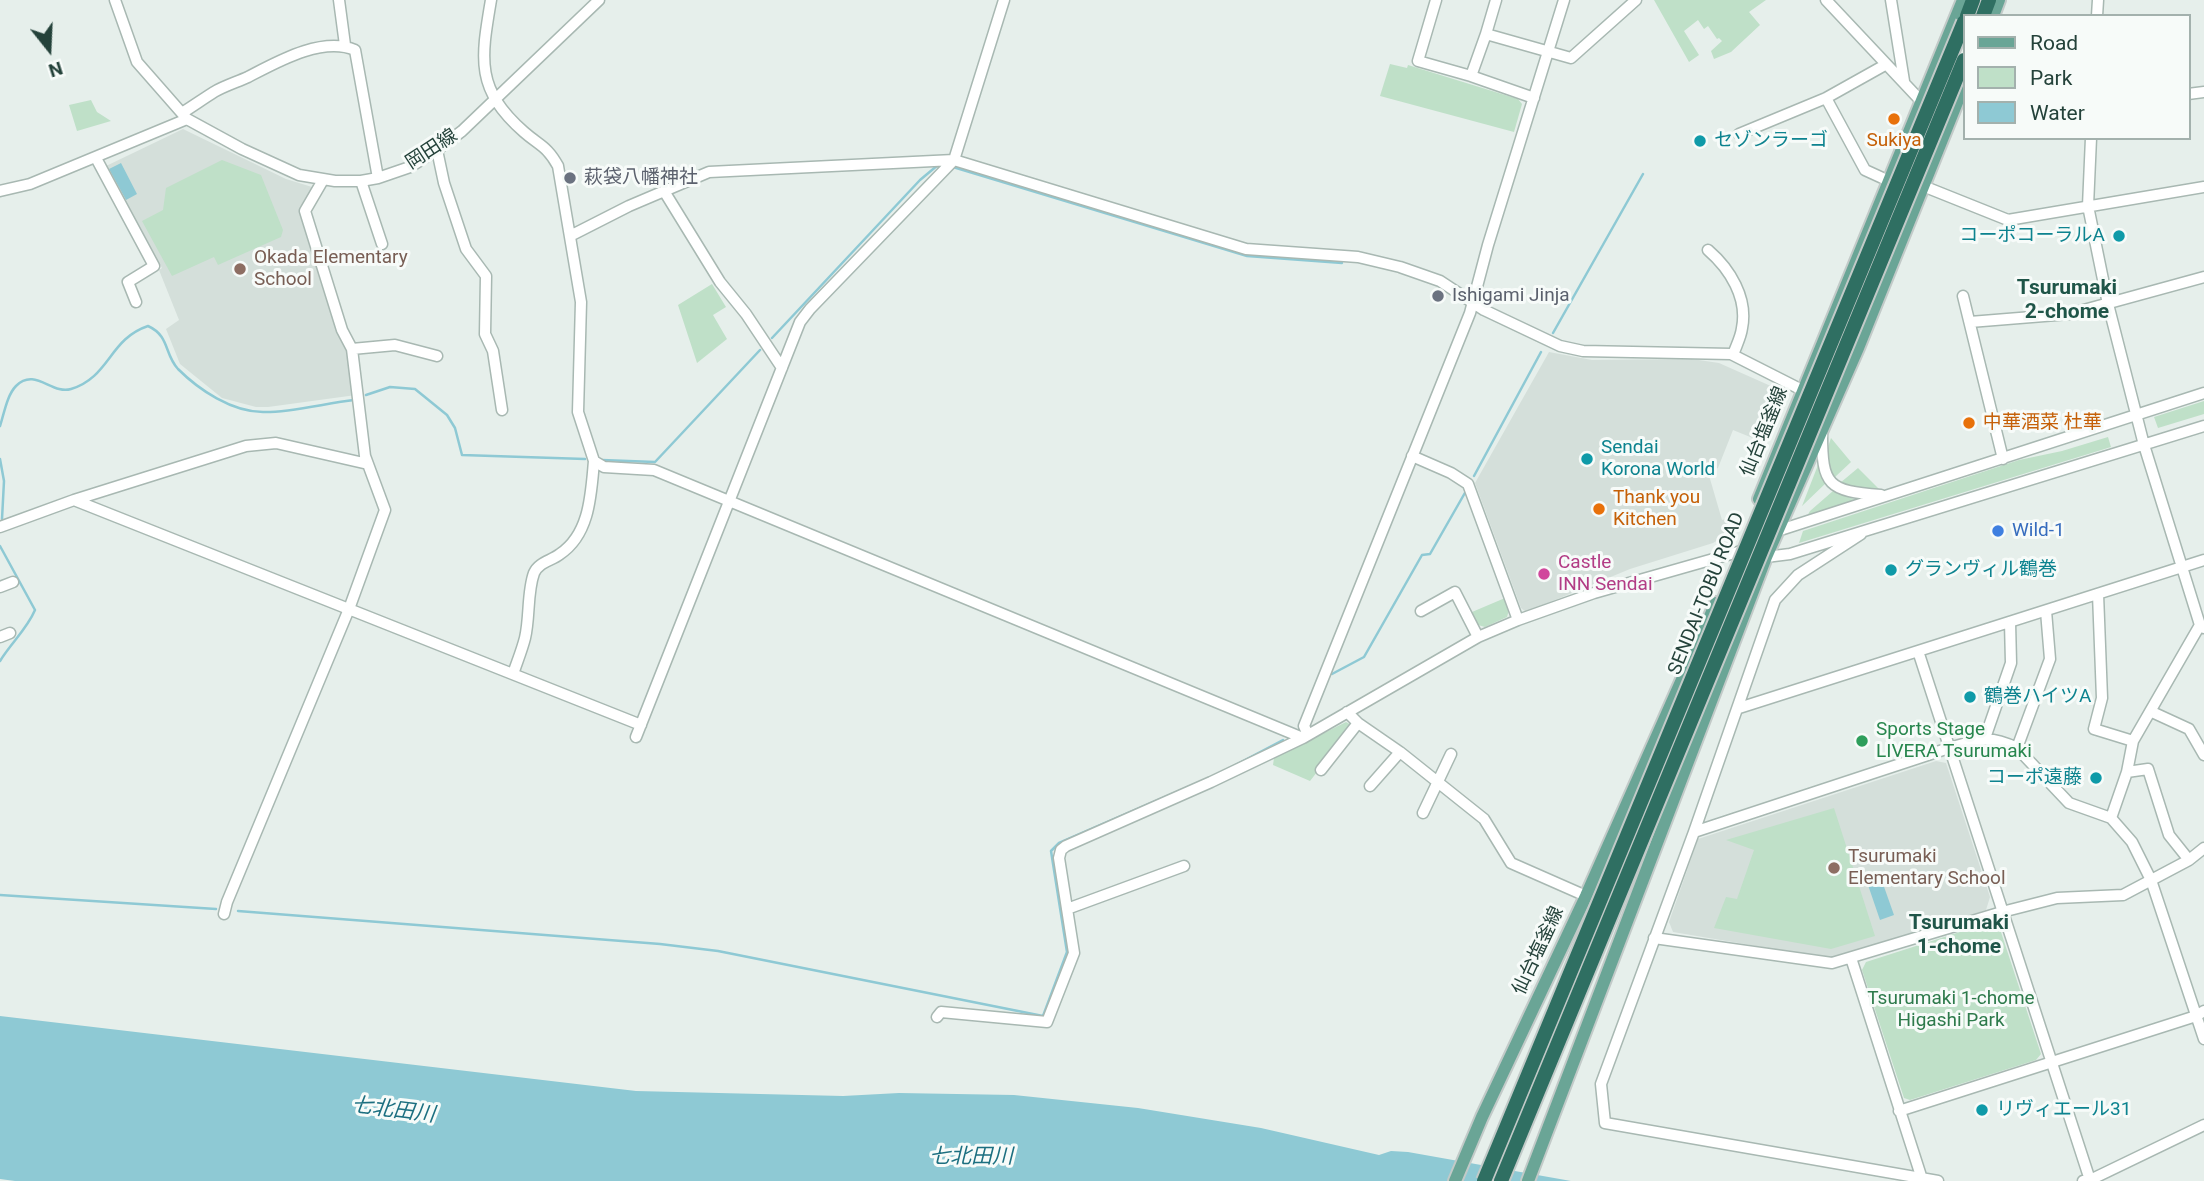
<!DOCTYPE html>
<html>
<head>
<meta charset="utf-8">
<style>
	body { margin:0 }
	#map { position:relative; width:2204px; height:1181px; overflow:hidden; background:#e6efeb; font-family:Roboto,sans-serif }
	canvas { display:block }
	.legend { position:absolute; left:1963px; top:14px; width:228px; height:126px; box-sizing:border-box; background:#f7fbf9; border:2px solid #a3b1ad; margin:0; padding:9px 12px; list-style:none; font-size:21px; color:#24423a }
	.legend li { display:flex; align-items:center; gap:14px; height:35px }
	.legend b { width:35px; border:2px solid #a3b1ad }
	.north { position:absolute; left:14px; top:14px; width:70px; height:70px; -webkit-text-stroke:5px #f7fbf9; paint-order:stroke; rotate:162deg; font-size:19px; font-weight:700; line-height:28px; text-align:center; color:#24423a }
	.north::after { content:''; display:block; margin:auto; width:24px; height:32px; background:#24423a; clip-path:polygon(50% 0,100% 100%,50% 72%,0 100%) }
</style>
</head>
<body>
<div id="map">
<canvas width="2204" height="1181"></canvas>
<ul class="legend">
<li><b style="height:9px;background:#6aa596"></b>Road</li>
<li><b style="height:19px;background:#bfe0c8"></b>Park</li>
<li><b style="height:19px;background:#8ec9d4"></b>Water</li>
</ul>
<div class="north">N</div>
</div>
<script>
const context = document.querySelector('canvas').getContext('2d');
context.lineJoin = 'round';
function fill(path, color) {
  context.fillStyle = color;
  context.fill(path, 'evenodd');
}
function trace(path, color, width, dash) {
  context.strokeStyle = color;
  context.lineWidth = width;
  context.lineCap = dash ? 'butt' : 'round';
  context.setLineDash(dash || []);
  context.stroke(path);
}
function write(font, color, halo, rows, align = 'center') {
  context.font = font + ' Roboto,"Noto Sans JP",sans-serif';
  context.lineWidth = 6;
  context.setLineDash([]);
  context.textBaseline = 'middle';
  context.strokeStyle = halo;
  context.fillStyle = color;
  for (const [text, x, y, turn = 0] of rows) {
    context.save();
    context.translate(x, y);
    context.rotate((+turn || 0) * Math.PI / 180);
    context.textAlign = isNaN(turn) ? turn : align;
    if (halo) context.strokeText(text, 0, 0);
    context.fillText(text, 0, 0);
    context.restore();
  }
}
const built = new Path2D(`
	M183,129L286,179L312,187L314,192L300,207L338,333L346,349L356,395L268,407H256L222,398L180,364L166,329L179,320L159,270L162,268L104,167Z
	M1549,352L1592,360L1692,359L1719,363L1782,391L1785,398L1765,443L1733,430L1718,468L1708,472L1722,520L1732,517L1723,537L1713,543L1630,569L1526,612L1521,608L1475,483Z
	M1936,761L1946,763L1990,897L1986,910L1834,959L1673,932L1669,922L1698,839Z`);
const green = new Path2D(`
	M1654,0H1766L1749,12L1760,25L1731,52L1714,59L1711,51L1722,41L1719,38L1717,39L1708,26L1704,29L1698,20L1684,31L1699,55L1689,62Z
	M1390,64L1407,68L1408,65L1518,99L1522,104L1514,132L1380,96Z
	M91,100L97,112L111,121L77,131L69,105Z
	M222,160L261,175L283,230L281,237L218,265L214,257L172,276L142,221L163,210L166,188Z
	M712,284L726,307L713,315L727,339L697,363L678,305Z
	M2204,401V414L2158,428L2154,417Z
	M2108,437L2111,447L1799,543L1803,531L2019,460L2062,451Z
	M1831,438L1851,462L1835,477C1825,466 1826,451 1831,438Z
	M1818,465L1827,482L1802,506Z
	M1858,468L1879,489C1868,492 1849,490 1840,483Z
	M1833,491L1859,501L1807,516L1810,511Z
	M1505,598L1509,610L1507,617L1485,627L1478,625L1472,612Z
	M1346,722L1353,726L1310,781L1273,765L1274,758Z
	M1834,808L1875,936L1831,949L1714,928L1726,897L1737,899L1754,850L1726,840Z
	M1991,922L1999,926L2041,1054L2036,1060L1910,1100L1904,1098L1862,970L1866,962Z`);
const water = new Path2D(`
	M121,163L137,194L126,200L109,169Z
	M1882,881L1894,915L1880,920L1868,885Z
	M0,1016L636,1091L843,1096L899,1093L1014,1095L1138,1108L1261,1128L1379,1155L1391,1151L1408,1152L1571,1181H15L0,1179Z`);
const stream = new Path2D(`
	M953,167L1247,256L1342,263
	M1553,333L1643,174
	M772,338L920,180L938,165
	M366,395L390,387L415,389L447,415L455,428L462,455L585,459
	M0,426C4,414 7,395 16,386C35,367 52,395 71,389C110,377 109,339 148,326C170,336 164,354 178,369C199,390 232,412 263,412C288,413 327,403 354,400
	M0,459L4,481L2,519
	M602,460L655,462L760,350
	M1474,476L1541,352
	M0,546L35,610C27,629 11,643 0,661
	M1332,674L1364,657L1422,555L1430,554L1466,491
	M1224,771L1283,740
	M0,895L216,909
	M238,911L660,944L718,951L1043,1016L1067,952L1051,851L1059,843L1202,781`);
const minor = new Path2D(`
	M115,0L137,62L187,119L242,149L299,175L335,181H361L378,178L410,167L437,150L462,131L599,0
	M339,0L345,45
	M491,0C481,59 475,89 524,132C540,146 547,146 558,166L581,302L578,412L594,461L604,467L654,470L1303,738
	M1436,0L1418,61L1471,76L1534,98
	M1826,0L1921,101
	M1891,0L1904,81
	M2097,16L2098,0
	M1486,34L1496,0
	M1471,76L1486,34L1571,58L1636,0
	M2188,94L2204,92
	M1826,98L1865,170L1889,181
	M182,113C193,106 203,99 214,92C224,86 237,82 248,77C277,62 322,36 355,50L378,178
	M1739,134L1826,98L1885,65
	M2091,138L2088,206L2108,304L2144,445L2200,625L2204,628
	M437,150L444,183L466,249L486,276L485,334L493,351L502,410
	M96,158L154,266L128,282L136,302
	M361,181L382,244
	M1923,186L2008,220L2204,187
	M0,191L30,184L187,119
	M664,191L720,282L746,314L782,368
	M570,236L629,206L709,172L954,160L1246,249L1358,257L1400,267L1440,281L1484,310L1560,346L1583,351L1731,354L1802,390
	M1708,250C1730,269 1748,298 1742,328C1741,337 1736,346 1733,355
	M1963,296L2003,459
	M1970,322L2069,314L2204,277
	M352,349L395,345L437,356
	M1822,433C1822,486 1828,491 1881,495
	M1412,456L1451,473L1468,484L1518,620
	M74,500L641,725
	M0,527L74,500L246,446L276,443L368,464
	M1774,532L2204,393
	M1861,534L1798,575L1775,600L1694,832L1601,1084L1605,1123L1938,1181
	M1739,552L1766,557L1790,554L2204,426
	M0,587L13,582
	M2098,594L2102,698L2094,729L2133,741
	M1421,611L1455,592L1478,637
	M0,637L10,633
	M1918,651L2090,1180
	M513,674C517,662 522,650 525,638C530,617 527,592 534,573C539,562 551,561 560,554C590,534 591,494 594,461
	M1739,708L2204,560
	M1347,712L1358,723L1400,752L1484,819L1511,863L1586,896
	M2152,712L2189,729L2204,755
	M1308,735L1304,726L1470,313L1488,245L1564,0
	M636,737L800,322L810,309L954,160L1004,0
	M1985,738L2011,663L2010,622
	M2017,748L2050,659L2046,611
	M1321,770L1358,723
	M2127,772L2148,769L2169,835L2189,860
	M1370,786L1400,752
	M1423,813L1451,754
	M2111,818L2127,772L2133,741L2200,625
	M1694,832L1949,748C1979,740 1987,734 2017,748L2069,803L2111,818L2132,842L2151,880L2204,1039
	M1067,909L1184,866
	M224,914L227,902L349,609L385,510L365,456L352,349L342,330L305,211L323,180
	M1654,938L1832,963L2002,912L2057,898L2123,895L2189,860L2204,848
	M1851,958L1922,1179
	M937,1017L941,1012L1047,1022L1074,953L1059,858L1061,850L1066,846L1211,782L1303,738L1478,637L1518,620L1594,593L1738,552L1746,548
	M1899,1111L2196,1016L2204,1011
	M2083,1181L2090,1180L2204,1125`);
const major = new Path2D(`
	M1993,16L1999,0
	M1759,499L1963,0
	M1455,1181L1482,1117L1586,896L1716,603
	M1528,1181L1766,557L1858,348L1964,85`);
const highway = new Path2D(`
	M1967,16L1973,0
	M1983,16L1989,0`);
const highwayBridge = new Path2D(`
	M1484,1181L1964,22
	M1501,1181L1964,60`);
const markers = [
	[1894,119,7,"#e8710a"],
	[1700,141,7,"#0f9aa8"],
	[570,178,7,"#6b7280"],
	[2119,236,7,"#0f9aa8"],
	[240,269,7,"#8d6e63"],
	[1438,296,7,"#6b7280"],
	[1969,423,7,"#e8710a"],
	[1587,459,7,"#0f9aa8"],
	[1599,509,7,"#e8710a"],
	[1998,531,7,"#3f7fe0"],
	[1891,570,7,"#0f9aa8"],
	[1544,574,7,"#d1479c"],
	[1970,697,7,"#0f9aa8"],
	[1862,741,7,"#2e9e5b"],
	[2096,778,7,"#0f9aa8"],
	[1834,868,7,"#8d6e63"],
	[1982,1110,7,"#0f9aa8"]
];
const cultureNames = [
	["セゾンラーゴ",1714,141],
	["コーポコーラルA",2105,236,"right"],
	["Sendai",1601,448],
	["Korona World",1601,470],
	["グランヴィル鶴巻",1905,570],
	["鶴巻ハイツA",1984,697],
	["コーポ遠藤",2082,778,"right"],
	["リヴィエール31",1996,1110]
];
const foodNames = [
	["Sukiya",1894,141,"center"],
	["中華酒菜 杜華",1983,423],
	["Thank you",1613,498],
	["Kitchen",1613,520]
];
const streetNames = [
	["岡田線",432,150,-33],
	["仙台塩釜線",1765,432,-68],
	["SENDAI-TOBU ROAD",1707,594,-68],
	["仙台塩釜線",1539,951,-65]
];
const worshipNames = [
	["萩袋八幡神社",584,178],
	["Ishigami Jinja",1452,296]
];
const educationNames = [
	["Okada Elementary",254,258],
	["School",254,280],
	["Tsurumaki",1848,857],
	["Elementary School",1848,879]
];
const shopNames = [
	["Wild-1",2012,531]
];
const hotelNames = [
	["Castle",1558,563],
	["INN Sendai",1558,585]
];
const leisureNames = [
	["Sports Stage",1876,730],
	["LIVERA Tsurumaki",1876,752]
];
const parkNames = [
	["Tsurumaki 1-chome",1951,999],
	["Higashi Park",1951,1021]
];
const neighbourhoodNames = [
	["Tsurumaki",2067,289],
	["2-chome",2067,313],
	["Tsurumaki",1959,924],
	["1-chome",1959,948]
];
const waterNames = [
	["七北田川",393,1111,7],
	["七北田川",971,1158]
];
fill(built, '#d4dfda');
fill(green, '#bfe0c8');
fill(water, '#8ec9d4');
trace(stream, '#8ec9d4', 2.5);
trace(minor, '#a8b8b2', 13);
trace(major, '#c2cac8', 16);
trace(highway, '#c2cac8', 18);
trace(minor, '#fff', 10);
trace(major, '#6aa596', 12);
trace(highway, '#2f6f62', 14);
trace(highwayBridge, '#c2cac8', 18, []);
trace(highwayBridge, '#2f6f62', 14);
for (const [x, y, r, color] of markers) {
  const dot = new Path2D();
  dot.arc(x, y, r, 0, 2 * Math.PI);
  context.fillStyle = color;
  context.fill(dot);
  trace(dot, '#f7fbf9', 2.5);
}
write('19px', '#0d838f', '#f7fbf9', cultureNames, 'left');
write('19px', '#c56008', '#f7fbf9', foodNames, 'left');
write('19px', '#24423a', '#f7fbf9', streetNames);
write('19px', '#5b616d', '#f7fbf9', worshipNames, 'left');
write('19px', '#785e54', '#f7fbf9', educationNames, 'left');
write('19px', '#366cbe', '#f7fbf9', shopNames, 'left');
write('19px', '#b23c85', '#f7fbf9', hotelNames, 'left');
write('19px', '#27864d', '#f7fbf9', leisureNames, 'left');
write('19px', '#2d7a4b', '#f7fbf9', parkNames);
write('bold 21px', '#1f5548', '#f7fbf9', neighbourhoodNames);
write('italic 21px', '#1c6f80', '#f7fbf9', waterNames);
</script>
</body>
</html>
